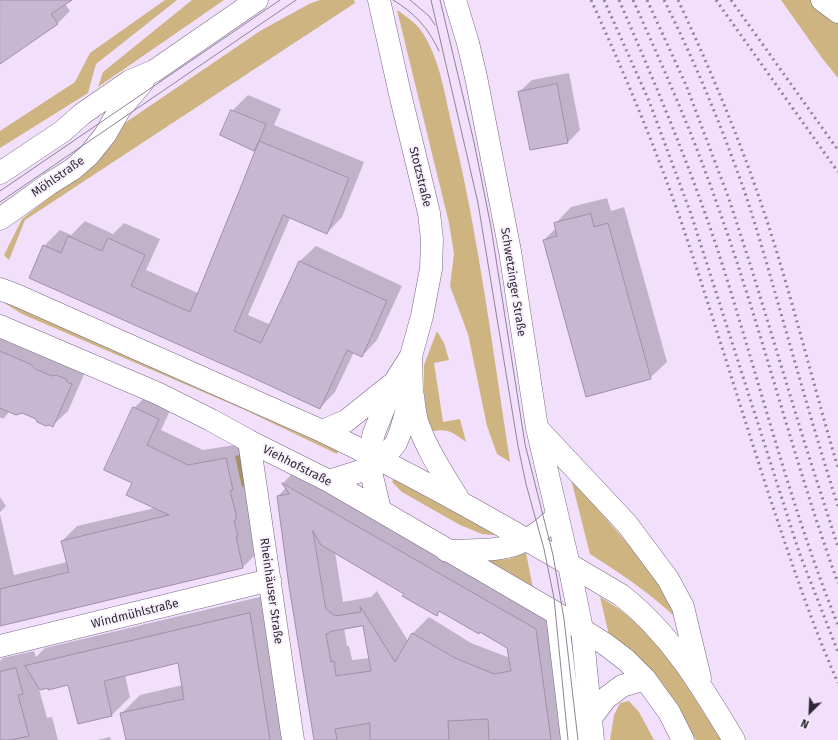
<!DOCTYPE html>
<html>
<head>
<meta charset="utf-8">
<style>
	body { margin:0 }
	#map { position:relative; width:838px; height:740px; overflow:hidden; background:#f1dffc; font-family:"Fira Sans",sans-serif }
	canvas { display:block }
	.north { position:absolute; left:790px; top:692px; width:40px; height:40px; -webkit-text-stroke:3px #f8f1fd; paint-order:stroke; rotate:204deg; font-size:11px; font-weight:700; line-height:16px; text-align:center; color:#2f2934 }
	.north::after { content:''; display:block; margin:auto; width:14px; height:18px; background:#2f2934; clip-path:polygon(50% 0,100% 100%,50% 72%,0 100%) }
</style>
</head>
<body>
<div id="map">
<canvas width="838" height="740"></canvas>
<div class="north">N</div>
</div>
<script>
const context = document.querySelector('canvas').getContext('2d');
context.lineJoin = 'round';
function fill(path, color) {
  context.fillStyle = color;
  context.fill(path, 'evenodd');
}
function trace(path, color, width, dash) {
  context.strokeStyle = color;
  context.lineWidth = width;
  context.lineCap = dash ? 'butt' : 'round';
  context.setLineDash(dash || []);
  context.stroke(path);
}
function write(font, color, halo, rows, align = 'center') {
  context.font = font + ' "Fira Sans",sans-serif';
  context.lineWidth = 4;
  context.setLineDash([]);
  context.textBaseline = 'middle';
  context.strokeStyle = halo;
  context.fillStyle = color;
  for (const [text, x, y, turn = 0] of rows) {
    context.save();
    context.translate(x, y);
    context.rotate((+turn || 0) * Math.PI / 180);
    context.textAlign = isNaN(turn) ? turn : align;
    if (halo) context.strokeText(text, 0, 0);
    context.fillText(text, 0, 0);
    context.restore();
  }
}
const green = new Path2D(`
	M165,0H177L96,64L88,93L0,148V131L75,82L90,53Z
	M192,0H224L98,87L103,72Z
	M320,0H354L355,3L25,220L9,260L4,255L22,219L91,164L116,129L260,31L309,4Z
	M781,0H812L838,21V78L822,58Z
	M397,10C406,16 416,23 422,32C441,61 445,98 453,130C479,239 493,351 510,462L497,454L487,426L468,334L450,286L454,254L449,223Z
	M1,299L339,449L337,454L245,410L22,314L1,301Z
	M437,331L444,343L449,360L434,363L443,422L460,419L466,442C454,433 448,428 433,431L427,417L424,391V365Z
	M240,455L247,486L242,487L235,456Z
	M395,477L497,533L494,535L482,534L460,525L402,492L392,482Z
	M571,479L636,553L663,591L678,620C652,594 621,574 590,554Z
	M526,553L533,588L488,563L491,560L509,559Z
	M600,597L619,609L652,636L673,664L721,740H696L685,720L609,635Z
	M629,701L639,712L654,740H610L614,715L620,703Z`);
const shadow = new Path2D(`
	M0,0H70L65,4L70,11L57,24L0,63Z
	M569,73L580,130L568,142L519,92L532,80Z
	M248,95L281,109L274,125L364,162L342,217L327,233L290,218L248,315L271,325L300,261L316,246L402,286L377,340L362,356L354,352L335,392L320,408L44,246L60,230L71,235L85,221L113,234L124,223L160,239L146,270L198,293L258,146L254,150L232,111Z
	M607,198L611,211L624,207L667,362L650,378L544,240L556,228L555,224L571,207Z
	M0,331L86,370L68,411L53,425L22,412L10,411L3,419L0,417Z
	M149,393L173,404L161,430L203,450L241,444L258,552L243,567L0,625V514L14,575L67,562L62,541L77,526L155,508L133,482L134,408Z
	M299,467L552,613L568,740H315L278,496L286,488L283,483ZM335,552L405,593L436,614L440,610L480,631L508,647L510,658L471,643L429,617L413,633L408,641L377,591L371,597L343,602ZM364,625L370,658L352,660L349,646H347L344,628Z
	M0,497L6,506L0,512Z
	M268,595L291,740H139L121,714L140,695L183,685L178,662L125,675L130,697L112,715L79,723L69,684L39,689L47,718L52,717L58,740H2L0,733V661L3,658L34,651L36,657L45,648Z
	M110,737L111,740H97Z`);
const building = new Path2D(`
	M0,0H72L51,14L58,24L0,64Z
	M557,84L568,143L530,150L518,92Z
	M231,110L266,124L259,141L349,178L327,234L283,215L234,331L261,343L299,261L387,301L362,357L347,350L320,409L247,375L29,278L43,245L61,253L68,236L102,251L108,238L145,255L131,286L190,312L238,194L259,141L254,151L220,135Z
	M591,214L594,227L608,223L651,379L586,397L543,240L557,236L554,223Z
	M0,351L32,365L35,369L52,376L56,375L66,379L67,382L72,384L53,427L49,425L46,426L37,422L36,419L22,413L16,415L0,408Z
	M133,407L159,419L147,445L188,465L226,458L233,490L230,491L236,514V520L234,521L238,536L236,537L243,568L0,626V589L69,572L61,541L169,515L126,495L132,483L104,470Z
	M282,483L536,629L551,740H489L488,719L448,721L449,740H370V723L335,729L337,740H314L289,586L277,496L289,494ZM313,531L321,545L404,594L402,596L437,616L439,611L479,634L480,632L507,648L511,671L494,674L455,658L412,633L395,662L360,606L361,612L335,616L326,609ZM363,626L371,671L336,676L334,661L331,662L326,634L330,633V632Z
	M250,613L270,740H126L120,713L184,699L178,663L104,681L112,716L78,724L68,685L48,690V688L40,690L25,666Z
	M16,668L23,694L18,695L29,736L10,740H0V672Z`);
const minor = new Path2D(`
	M249,441L293,740
	M557,614L572,740
	M582,629L593,740
	M0,646L270,580
	M591,718L606,698L622,686L645,679`);
const major = new Path2D(`
	M455,0L468,43L476,77L510,251L537,428L569,565L582,629
	M822,0L838,12
	M0,173L63,131L82,114L130,81L154,71L257,0
	M0,219L49,184L73,169L89,155L105,135L120,109L143,82
	M0,289L16,295L322,431C425,480 523,537 621,595C671,634 702,687 734,740
	M0,326L157,393L211,420L249,441L329,481L556,613L605,644L626,660L645,679L669,712L683,740
	M413,396C414,405 415,413 417,421C426,449 444,475 459,500
	M538,429L627,524L668,579L683,607L700,678
	M322,431L346,421L391,385
	M329,481L370,468L382,460L396,443L400,433L412,392L411,356L422,316L431,269L432,239L429,213L401,98L379,0
	M380,510L370,468L369,453L374,433L394,383L411,356
	M447,551C498,549 519,554 557,516`);
const tram = new Path2D(`
	M393,0C415,13 429,29 439,51
	M410,0L429,16L435,25
	M431,0L478,203L518,446L526,484L544,549L554,598L568,740
	M440,0L474,142L491,227L525,444L553,555L564,619L578,740
	M0,191L280,0
	M0,202L296,0`);
const rail = new Path2D(`
	M591,0C628,81 662,163 690,248C717,330 742,412 769,495C790,558 811,622 838,683
	M604,0L649,101L691,214L799,552L838,652
	M619,0C658,90 696,180 725,273C762,391 792,511 838,625
	M633,0C663,67 693,134 717,204C762,329 793,459 838,583
	M647,0L686,85L729,199L752,270L805,444L838,547
	M664,0C695,62 722,127 745,193C761,241 774,289 788,338C804,394 820,450 838,506
	M678,0C712,73 743,147 768,224C794,305 814,387 838,468
	M716,0L838,172
	M731,0L838,150`);
const streetNames = [
	["Möhlstraße",58,177,-35],
	["Stotzstraße",420,177,76],
	["Schwetzinger Straße",513,282,81],
	["Viehhofstraße",297,466,27],
	["Rheinhäuser Straße",271,591,82],
	["Windmühlstraße",135,614,-14]
];
fill(green, '#cdb480');
fill(shadow, '#0003');
fill(building, '#c8b7d3');
trace(building, '#9f8fa9', 1);
trace(minor, '#796982', 23);
trace(major, '#796982', 23);
trace(minor, '#fff', 22);
trace(major, '#fff', 22);
trace(tram, '#8f8397', 1);
trace(rail, '#8f8397', 3, [2, 4]);
write('12px', '#2f2934', '#f8f1fd', streetNames);
</script>
</body>
</html>
